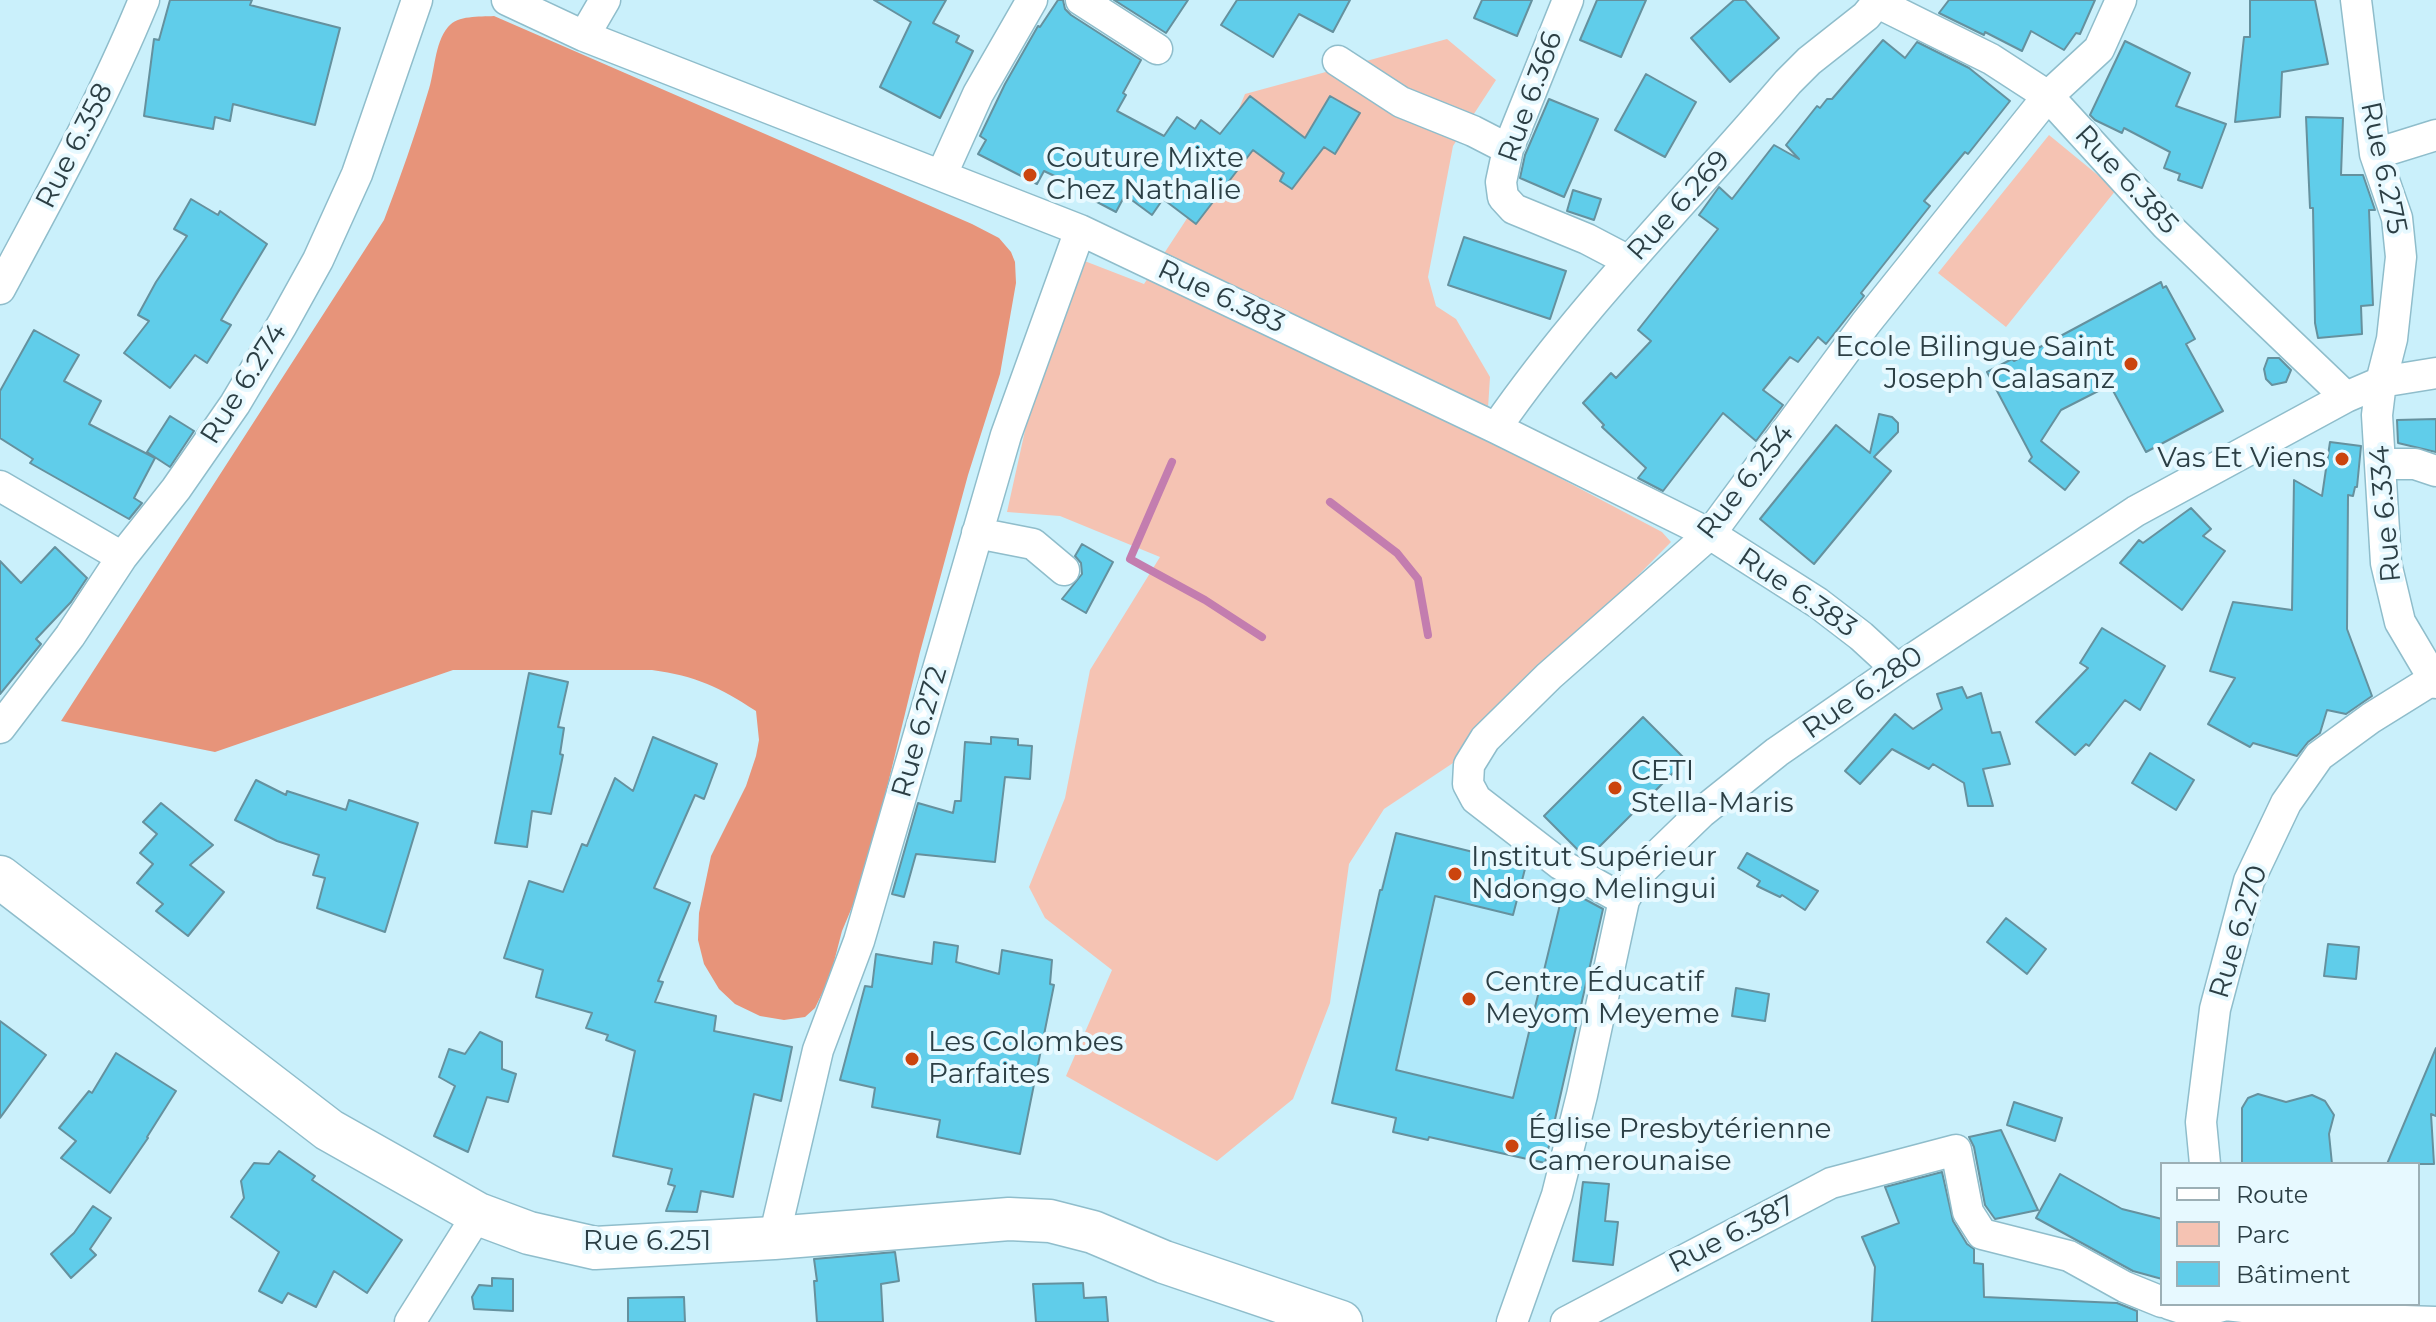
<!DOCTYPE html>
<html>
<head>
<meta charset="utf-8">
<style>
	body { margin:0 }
	#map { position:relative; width:2436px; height:1322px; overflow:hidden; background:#caf0fb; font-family:Montserrat,sans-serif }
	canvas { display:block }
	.legend { position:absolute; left:2160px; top:1162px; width:260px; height:144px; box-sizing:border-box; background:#e7f9ff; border:2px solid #9cafb5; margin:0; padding:10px 14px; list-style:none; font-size:24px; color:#2c3f45 }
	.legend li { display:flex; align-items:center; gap:16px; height:40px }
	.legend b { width:40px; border:2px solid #9cafb5 }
</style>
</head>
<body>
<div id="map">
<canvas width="2436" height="1322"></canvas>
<ul class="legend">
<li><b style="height:10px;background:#fff"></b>Route</li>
<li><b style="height:22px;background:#f5c3b3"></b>Parc</li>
<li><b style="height:22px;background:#60cdea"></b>Bâtiment</li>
</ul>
</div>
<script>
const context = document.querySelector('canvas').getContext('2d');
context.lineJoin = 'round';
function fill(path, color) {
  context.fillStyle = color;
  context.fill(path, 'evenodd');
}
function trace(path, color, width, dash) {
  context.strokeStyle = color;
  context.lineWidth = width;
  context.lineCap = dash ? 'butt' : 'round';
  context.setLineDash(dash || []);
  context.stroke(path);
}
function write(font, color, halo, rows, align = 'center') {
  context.font = font + ' Montserrat,sans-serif';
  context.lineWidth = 8;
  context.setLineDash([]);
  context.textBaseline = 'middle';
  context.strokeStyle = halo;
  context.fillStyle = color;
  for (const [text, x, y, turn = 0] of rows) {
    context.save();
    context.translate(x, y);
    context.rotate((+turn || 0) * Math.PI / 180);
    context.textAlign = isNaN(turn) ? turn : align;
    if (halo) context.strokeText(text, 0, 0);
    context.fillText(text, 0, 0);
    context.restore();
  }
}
const built = new Path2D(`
	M1396,833L1569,874L1607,894L1545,1163L1430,1137L1428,1140L1393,1132L1396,1118L1332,1103L1380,890Z`);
const green = new Path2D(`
	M1447,39L1496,80L1453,146L1428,277L1436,306L1456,319L1490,377L1486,439L1662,532L1671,542L1453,763L1384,809L1349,864L1330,1003L1293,1099L1217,1161L1066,1076L1112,970L1045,918L1029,887L1065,798L1090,670L1160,557L1060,516L1007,512L1028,417L1082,260L1144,284L1205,191L1245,94Z
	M2049,135L2116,190L2006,327L1938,273Z`);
const forest = new Path2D(`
	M494,16L972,224L999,238L1011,252L1015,262L1016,283L1000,374L968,475L920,652L866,874L842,931L830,977L815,1008L805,1017L784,1020L760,1016L735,1004L719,989L704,964L698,940L699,913L711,856L746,786L756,756L759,740L756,711C719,687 696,676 652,670H453L215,752L61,721L384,220C400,178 415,136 428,92C435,72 434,44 448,27C458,15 479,17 494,16Z`);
const stream = new Path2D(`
	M1172,462L1130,559L1205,600L1262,637
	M1330,502L1397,553L1418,579L1428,635`);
const building = new Path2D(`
	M170,0H252L250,5L340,28L315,125L233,104L230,121L215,117L213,129L144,116L154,39L159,40Z
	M874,0H946L933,23L959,36L956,42L973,51L940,118L880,87L911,22Z
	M1058,0H1063L1065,9L1071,15L1141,60L1123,93L1126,95L1117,111L1164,136L1177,117L1195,129L1201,120L1220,134L1250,96L1305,138L1330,96L1360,113L1335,154L1324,147L1292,189L1280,181L1284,173L1253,150L1196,224L1163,199L1152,215L1125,195L1116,212L1080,193L1082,189L1044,171L1037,184L978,154L986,140L980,136L1005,84L1038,26L1040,27Z
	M1114,0H1188L1166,33Z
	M1237,0H1350L1333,32L1299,14L1273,57L1221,25Z
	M1482,0H1532L1517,36L1474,18Z
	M1597,0H1646L1621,57L1580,40Z
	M1734,0H1745L1779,38L1730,82L1691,38Z
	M1949,0H2095L2080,34L2076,33L2064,50L2031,31L2022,51L1985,32L1984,35L1939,13Z
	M2250,0H2315L2328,64L2282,72L2280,117L2235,122L2244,37H2250Z
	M1883,40L1905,58L1917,42L1969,68L2010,101L1968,154L1965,152L1924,201L1930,206L1861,293L1864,296L1826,344L1818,337L1798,362L1790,357L1763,390L1783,405L1756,441L1723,413L1663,491L1638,478L1646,468L1602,427L1604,425L1583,403L1611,373L1616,378L1651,341L1638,330L1718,229L1699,215L1719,187L1732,199L1774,145L1799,159L1786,145L1817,106L1820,108L1827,99H1832Z
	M2125,41L2190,73L2176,106L2226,124L2202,188L2178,180L2180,174L2164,168L2170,152L2124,128L2122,133L2095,120L2090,115Z
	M1646,74L1696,102L1665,157L1615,130Z
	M1549,99L1598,119L1564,197L1520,178L1525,155Z
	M2306,117L2343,118L2341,175H2363L2375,210H2369L2373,305L2361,306L2362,334L2318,338L2315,323L2313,208H2310Z
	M1573,190L1601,199L1594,220L1567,211Z
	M191,199L218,215L220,211L267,244L221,320L231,325L207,363L195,355L170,388L124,353L149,321L138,315L156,282L187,236L174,229Z
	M1464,237L1566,271L1550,319L1448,285Z
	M2161,282L2163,288L2166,286L2195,339L2186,344L2223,411L2146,452L2110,385L2061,410L2041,441L2079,472L2065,490L2029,461L2032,457L1987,372L2012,359L2014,361Z
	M34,330L79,355L64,381L101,401L89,424L155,458L134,498L142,503L129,519L30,463L33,459L0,438V391Z
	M2268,358H2279L2291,370L2286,382L2272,385L2266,379L2264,369Z
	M1879,414L1892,417L1898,423V432L1874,457L1891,471L1814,564L1760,519L1836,425L1870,453Z
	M170,416L194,431L170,467L147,452Z
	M2436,419V452L2398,443L2397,420Z
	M2330,442L2361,446L2357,487H2355L2353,496L2348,495L2347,629L2372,696L2346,714L2327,710L2320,733L2308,742L2297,756L2253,743L2250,747L2208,724L2235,678L2210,671L2233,602L2292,610L2294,480L2322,496Z
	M2191,508L2211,529L2203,536L2225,551L2182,610L2120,563L2139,540L2143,543Z
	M1082,544L1113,562L1086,613L1062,599L1082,574L1081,563L1075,556Z
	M55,547L87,578L71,602L36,639L41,644L0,694V561L21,583Z
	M2102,628L2165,666L2140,710L2125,700L2089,746L2086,744L2075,755L2036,722L2088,668L2080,663Z
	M529,673L568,682L558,727L564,728L560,754L563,755L551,814L532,811L527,847L495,843Z
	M1962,687L1967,698L1981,693L1992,733L2000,732L2010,764L1983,769L1993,806H1968L1964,783L1933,764L1929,769L1892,749L1860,784L1845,771L1895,714L1913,729L1942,709L1937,694Z
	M1643,717L1686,760L1587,859L1544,816Z
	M653,737L717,764L704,799L695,795L654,888L690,903L658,981L663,982L655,1002L716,1016L714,1031L792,1047L781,1101L754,1094L733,1197L701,1191L697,1212L666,1211L675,1186L668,1184L672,1169L613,1156L635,1051L606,1040L608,1035L586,1028L592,1013L536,997L543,970L504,958L529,881L563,892L582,844L587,846L615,778L633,791Z
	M991,737L1018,739V745L1032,746L1030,779L1005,777L995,862L916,854L904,897L892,894L918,803L953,813L955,801H961L965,742L991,744Z
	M2150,753L2194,780L2176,810L2132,783Z
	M256,780L286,795L287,791L346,810L349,800L418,823L385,932L317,908L325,878L313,875L319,855L277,841L235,820Z
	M161,803L213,845L190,865L224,892L188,936L156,911L163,904L137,883L153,864L140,853L157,834L143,822Z
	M1396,833L1526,865L1513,915L1435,896L1396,1070L1513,1098L1564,888L1603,909L1545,1163L1429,1137L1428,1140L1393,1132L1396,1118L1332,1103L1380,890H1382Z
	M1747,853L1818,891L1805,910L1782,895L1780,897L1757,886L1760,881L1738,868Z
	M2006,918L2046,949L2027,974L1987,942Z
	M934,942L958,946L956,962L999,974L1002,950L1052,960L1050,984L1054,985L1020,1154L937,1137L940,1120L872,1107L875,1088L840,1080L865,986L872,987L876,954L932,964Z
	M2328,944L2359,947L2356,979L2324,976Z
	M1736,988L1769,994L1765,1021L1732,1016Z
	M0,1021L46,1055L0,1118Z
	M480,1032L502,1042V1069L516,1074L508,1102L487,1097L468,1152L434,1136L455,1086L439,1077L449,1049L465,1054Z
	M2436,1048V1116L2431,1114L2434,1164H2387Z
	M116,1053L176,1091L147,1137L148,1138L110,1193L61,1158L76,1141L59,1128L89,1091L92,1093Z
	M2258,1094L2286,1102L2312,1095L2325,1101L2334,1115L2329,1134L2332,1164H2242V1108L2248,1098Z
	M2014,1102L2062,1118L2055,1141L2007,1125Z
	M2001,1130L2038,1210L1995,1219L1985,1205L1974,1147L1969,1137Z
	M279,1151L315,1176L312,1180L402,1240L367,1293L334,1271L316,1307L288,1293L282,1303L259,1291L279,1252L231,1217L244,1198L241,1181L254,1163L269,1164Z
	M1942,1172L1953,1221L1967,1244L1974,1249V1263L1983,1264L1984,1297L2117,1303L2137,1311V1322H1872L1875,1267L1862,1237L1899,1223L1885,1187Z
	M2060,1174L2122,1209L2162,1219V1279L2133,1271L2036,1218Z
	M1583,1182L1609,1184L1605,1221L1618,1222L1613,1265L1573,1261Z
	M93,1206L111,1218L90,1249L96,1255L71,1278L51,1254L74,1233Z
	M895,1252L899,1281L881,1284L883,1322H817L814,1281H817L814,1259Z
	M492,1278L513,1279V1311L474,1309L472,1297L479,1285L492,1286Z
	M1083,1283L1084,1298L1106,1297L1108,1322H1036L1033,1284Z
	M684,1297L685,1322H628V1298Z`);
const minor = new Path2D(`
	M507,0L584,36L1080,230L1496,428L1710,534L1818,603L1861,636L1897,669
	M1081,0L1157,49
	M1568,0L1508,149L1501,182L1503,197L1514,209L1587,239L1629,261
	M1879,0L1878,3L1991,59L2048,96L2166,225L2346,397
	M2356,0L2375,154L2397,218L2401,257L2392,339L2381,382L2377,415L2386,563L2400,622L2436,683
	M584,36L605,0
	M1338,61L1401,102L1473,131L1508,149
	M2375,154L2436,135
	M942,174L978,94L1032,0
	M0,289C51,194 103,100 144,0
	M1496,428C1582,304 1690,197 1788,82L1809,61L1866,16L1879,0
	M2380,464H2415L2436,471
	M0,486L122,557
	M977,533L1033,544L1064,570
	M0,728L70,636L122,557L176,489L235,404L282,325L318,260L357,174L417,0
	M1624,900L1560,864L1476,799L1468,784L1469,765L1485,739L1549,676L1710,534L1866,323L2048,96L2099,49L2121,0
	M2205,1164L2201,1122L2215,1009L2249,881L2286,803L2319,756L2371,718L2432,680
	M774,1238L818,1050L859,941L1006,435L1080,230
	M2169,1304L2197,1313L2226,1305L2344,1319L2435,1322
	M410,1322L478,1214
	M1512,1322L1557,1195L1582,1095L1624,900L1640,872L1702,812L1777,752L1897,669L2136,511L2346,397L2381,382L2436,373
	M1566,1322L1831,1183L1956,1150L1968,1212L1982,1234L2069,1256L2125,1287L2162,1302`);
const secondary = new Path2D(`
	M0,877L329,1130L478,1214L529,1233L595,1248L774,1238L1009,1219L1050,1221L1093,1232L1164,1262L1341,1322`);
const markers = [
	[1030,175,8,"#cb440e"],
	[2131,364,8,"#cb440e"],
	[2342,459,8,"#cb440e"],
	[1615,788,8,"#cb440e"],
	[1455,874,8,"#cb440e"],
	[1469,999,8,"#cb440e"],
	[912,1059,8,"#cb440e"],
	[1512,1146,8,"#cb440e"]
];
const streetNames = [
	["Rue 6.366",1531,97,-70],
	["Rue 6.358",75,146,-63],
	["Rue 6.275",2383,168,78],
	["Rue 6.385",2126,180,47],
	["Rue 6.269",1679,206,-48],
	["Rue 6.383",1221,297,25],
	["Rue 6.274",244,384,-58],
	["Rue 6.254",1746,482,-52],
	["Rue 6.334",2386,514,-95],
	["Rue 6.383",1797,593,34],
	["Rue 6.280",1863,693,-35],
	["Rue 6.272",920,732,-74],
	["Rue 6.270",2239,932,-73],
	["Rue 6.387",1732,1235,-27],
	["Rue 6.251",647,1242]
];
const poiNames = [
	["Couture Mixte",1046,159],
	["Chez Nathalie",1046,191],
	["Ecole Bilingue Saint",2115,348,"right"],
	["Joseph Calasanz",2115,380,"right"],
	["Vas Et Viens",2326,459,"right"],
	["CETI",1631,772],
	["Stella-Maris",1631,804],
	["Institut Supérieur",1471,858],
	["Ndongo Melingui",1471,890],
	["Centre Éducatif",1485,983],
	["Meyom Meyeme",1485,1015],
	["Les Colombes",928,1043],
	["Parfaites",928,1075],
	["Église Presbytérienne",1528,1130],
	["Camerounaise",1528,1162]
];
fill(built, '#b1e9fa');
fill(green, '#f5c3b3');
fill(forest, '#e7947a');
trace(stream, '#c37daf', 8);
fill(building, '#60cdea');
trace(building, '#65919e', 2);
trace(minor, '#8fbdcb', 33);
trace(secondary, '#8fbdcb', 45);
trace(minor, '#fff', 30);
trace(secondary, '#fff', 42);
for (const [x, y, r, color] of markers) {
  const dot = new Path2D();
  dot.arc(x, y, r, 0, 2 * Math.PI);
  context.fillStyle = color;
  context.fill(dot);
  trace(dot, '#e7f9ff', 3);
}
write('28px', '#2c3f45', '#e7f9ff', streetNames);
write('28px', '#2c3f45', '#e7f9ff', poiNames, 'left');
</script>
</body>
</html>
